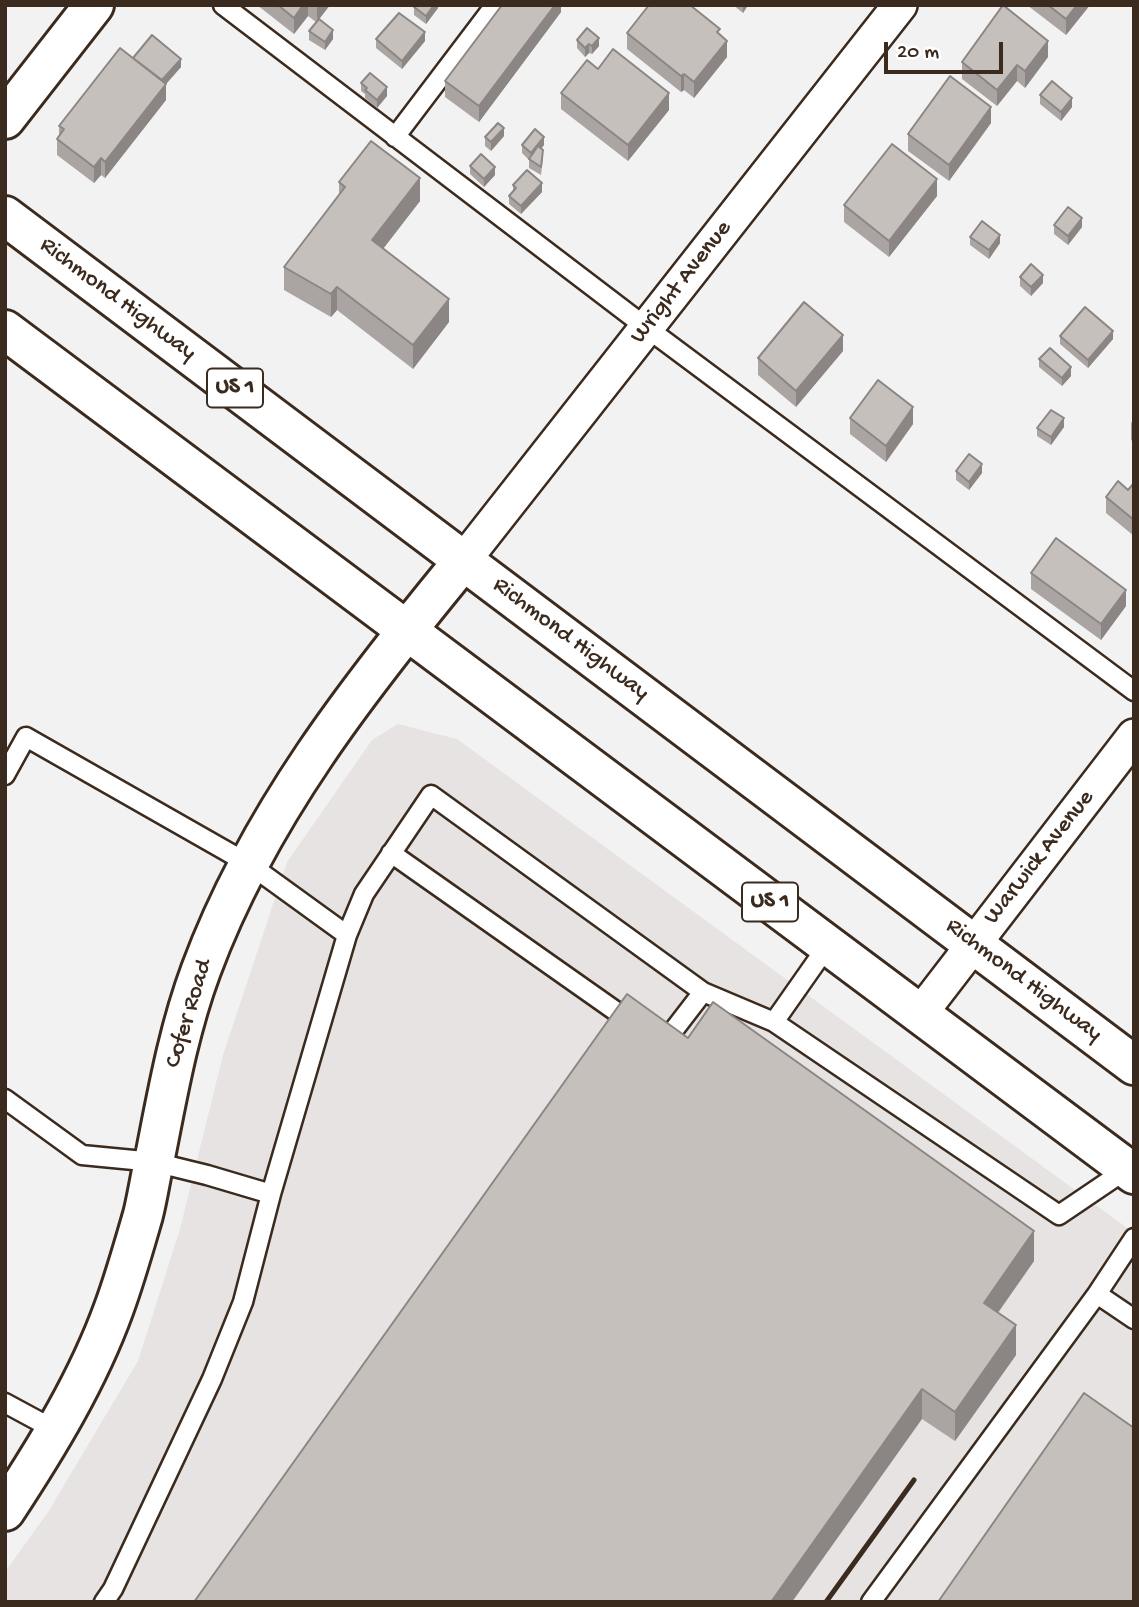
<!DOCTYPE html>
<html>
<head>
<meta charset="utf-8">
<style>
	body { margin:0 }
	#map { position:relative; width:1139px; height:1607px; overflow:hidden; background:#f3f2f2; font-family:"Gochi Hand",sans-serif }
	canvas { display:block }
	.frame { position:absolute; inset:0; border:7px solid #3b2a1e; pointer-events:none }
	.scale { position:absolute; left:884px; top:42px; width:119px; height:32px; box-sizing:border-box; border:4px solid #3b2a1e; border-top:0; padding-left:9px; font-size:21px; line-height:24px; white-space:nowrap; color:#3b2a1e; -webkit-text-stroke:5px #fff; paint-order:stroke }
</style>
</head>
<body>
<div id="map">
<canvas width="1139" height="1607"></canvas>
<div class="frame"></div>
<div class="scale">20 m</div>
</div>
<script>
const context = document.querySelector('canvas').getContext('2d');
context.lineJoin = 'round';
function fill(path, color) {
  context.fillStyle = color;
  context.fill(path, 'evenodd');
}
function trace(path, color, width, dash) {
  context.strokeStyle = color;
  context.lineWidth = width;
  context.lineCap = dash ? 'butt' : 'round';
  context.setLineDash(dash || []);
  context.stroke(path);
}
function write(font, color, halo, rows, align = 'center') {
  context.font = font + ' "Gochi Hand",sans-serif';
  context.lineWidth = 5;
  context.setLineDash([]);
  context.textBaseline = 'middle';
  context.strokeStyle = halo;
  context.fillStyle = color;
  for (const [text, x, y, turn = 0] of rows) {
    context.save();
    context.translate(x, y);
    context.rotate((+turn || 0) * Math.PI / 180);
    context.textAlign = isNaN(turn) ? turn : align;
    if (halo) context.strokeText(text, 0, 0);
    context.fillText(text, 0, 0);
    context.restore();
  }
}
const built = new Path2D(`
	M398,724L457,739L1134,1233V1602H5V1572L48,1512L138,1361L180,1229L223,1055L287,862L372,740Z`);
const service = new Path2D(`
	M223,5L647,328L1134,691
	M395,137L495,5
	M5,775L26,737L249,864L347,935L271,1194L207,1175L154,1162L82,1155L5,1099
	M391,853L634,1024
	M347,935L364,894L431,795L703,992L774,1022L1059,1215L1127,1169
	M774,1022L828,945
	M660,1042L663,1044L703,992
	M1134,1238L1097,1294L1134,1319
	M5,1403L55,1430
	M104,1602L113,1589L212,1379L243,1302L271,1194
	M871,1602L1097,1294`);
const minor = new Path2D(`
	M464,560L900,5
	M920,1014L1134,736`);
const tertiary = new Path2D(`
	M5,119L94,5
	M5,1511C47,1447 88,1380 114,1308C125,1278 134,1246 143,1215C148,1195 151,1173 156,1152C168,1091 179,1029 201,970C258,816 360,686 464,560`);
const primary = new Path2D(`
	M5,216L1134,1065
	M5,330L1134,1174`);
const rail = new Path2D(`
	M826,1602L914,1480`);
const wall = new Path2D(`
	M257,5H330L319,19L333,39L325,50L309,40V31L316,22L308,16L294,34Z
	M438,5V8L426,24L414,15V7Z
	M561,5V12L479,122L445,97V81Z
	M733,5H748L743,13Z
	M1027,5H1090L1066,35Z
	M627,33L720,35L727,57L694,98L684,90L681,92L627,49Z
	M376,39L425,41L402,69L376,48Z
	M577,40L599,46L592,54L589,53L585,57L577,48Z
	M1048,57L1025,88L1017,81L997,106L962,79V62Z
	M133,58L181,67L166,84V100L105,178L101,175L94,183L57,155V139L59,135V126Z
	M598,69L669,110L628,161L561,109V93Z
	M361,83L387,96L377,108L365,98V94L361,91Z
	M1040,95L1072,107L1061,121L1040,104Z
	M991,123L949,181L908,151V134Z
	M504,136L491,151L485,146V137Z
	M522,145H544L541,149L543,158L541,175L529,168V160L522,153Z
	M470,166L495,175L484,187L470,174Z
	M339,182L420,201L383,249L449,322L413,369L337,310L331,317L284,290V267L339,195Z
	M513,185L542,192L521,214L509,204V196L513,191Z
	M937,196L889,257L844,222V205Z
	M1054,225L1082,227L1068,245L1054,234Z
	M970,237L1000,243L989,259L970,245Z
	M1020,277L1043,283L1031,296L1020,286Z
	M1060,336L1113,339L1088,368L1060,344Z
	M843,351L796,407L758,375V358Z
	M1039,359L1071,376L1062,386L1039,367Z
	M850,418L913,424L886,462L850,434Z
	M1134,419V442L1131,440V423Z
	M1064,427L1051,445L1037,436V428Z
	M956,471L982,473L969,490L956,480Z
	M1134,483V536L1106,513V497L1128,490Z
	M1031,573L1126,606L1101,640L1031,589Z
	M688,1038L1034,1261L998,1313L1016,1355L955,1441L922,1419Z`);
const shadedWall = new Path2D(`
	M303,5H308V16L294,34V18Z
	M318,5H330L317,22V6Z
	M434,5H438V8L426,24V16Z
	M555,5H561V12L479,122V106Z
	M743,5H748L743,13Z
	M1077,5H1090L1066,35V19Z
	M333,30V39L325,50V42Z
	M425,32V41L402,69V61Z
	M599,38V46L592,54V46Z
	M727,41V57L694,98V82Z
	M1048,41V57L1025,88V71Z
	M589,44V53L585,57V48Z
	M181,59V67L166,84V100L105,178V162L159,83Z
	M1017,65V81L997,106V90Z
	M684,74V90L681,92V76Z
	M387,87V96L377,108V100Z
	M669,93V110L628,161V145Z
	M1072,98V107L1061,121V112Z
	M991,107V123L949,181V165Z
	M504,128V136L491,151V142Z
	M544,137V145L531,161V153Z
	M101,158V175L94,183V167Z
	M495,167V175L484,187V179Z
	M420,178V201L372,263V240Z
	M937,179V196L889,257V241Z
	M542,183V192L521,214V206Z
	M1082,218V227L1068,245V236Z
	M1000,235V243L989,259V250Z
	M1043,275V283L1031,296V287Z
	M337,287V310L331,317V294Z
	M449,299V322L413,369V345Z
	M1113,331V339L1088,368V360Z
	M843,335V351L796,407V391Z
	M1071,367V376L1062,386V378Z
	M913,407V424L886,462V446Z
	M1064,418V427L1051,445V437Z
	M982,464V473L969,490V482Z
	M1126,590V606L1101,640V624Z
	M1034,1231V1261L984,1332V1303Z
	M1016,1325V1355L955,1441V1412Z
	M922,1389V1419L792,1602H771Z`);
const building = new Path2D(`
	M278,5H303L294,18Z
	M416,5H434L426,16L414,7Z
	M502,5H555L479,106L445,81Z
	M649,5H690L720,29L717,32L727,41L694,82L684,74L681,76L627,33Z
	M1003,5L1048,41L1025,71L1017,65L997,90L962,62Z
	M1048,5H1077L1066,19Z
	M399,13L425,32L402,61L376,39Z
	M319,19L333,30L325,42L309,31Z
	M587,28L599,38L592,46L589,44L585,48L577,40Z
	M152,35L181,59L162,80L133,58Z
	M120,48L166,84L105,162L101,158L94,167L57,139L64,129L59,126Z
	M613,49L669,93L628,145L561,93L587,60L598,69Z
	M370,73L387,87L377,100L365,90L367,88L361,83Z
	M950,76L991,107L949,165L908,134Z
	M1052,81L1072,98L1061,112L1040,95Z
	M498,123L504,128L491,142L485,137Z
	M535,129L544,137L531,153L522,145Z
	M371,141L420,178L372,240L449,299L413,345L337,287L331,294L284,267L345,187L339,182Z
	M892,144L937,179L889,241L844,205Z
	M538,146L543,150L541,167L529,159Z
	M481,154L495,167L484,179L470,166Z
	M527,170L542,183L521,206L509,196L516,188L513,185Z
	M1068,207L1082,218L1068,236L1054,225Z
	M982,221L1000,235L989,250L970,237Z
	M1031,264L1043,275L1031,287L1020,277Z
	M804,302L843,335L796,391L758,358Z
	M1085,307L1113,331L1088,360L1060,336Z
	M1050,348L1071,367L1062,378L1039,359Z
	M878,380L913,407L886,446L850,418Z
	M1051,410L1064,418L1051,437L1037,428Z
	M969,454L982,464L969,482L956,471Z
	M1118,481L1128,490L1134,483V520L1106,497Z
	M1056,538L1126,590L1101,624L1031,573Z
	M627,994L688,1038L713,1002L1034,1231L984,1303L1016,1325L955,1412L922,1389L771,1602H194Z
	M1084,1393L1134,1428V1602H938Z`);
const shields = [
	[235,388,56],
	[770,902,56]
];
const shieldNames = [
	["US 1",235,388],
	["US 1",770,902]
];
const streetNames = [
	["Wright Avenue",682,283,-52],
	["Richmond Highway",117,300,37],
	["Richmond Highway",570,640,37],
	["Warwick Avenue",1040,858,-52],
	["Richmond Highway",1023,981,37],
	["Cofer Road",190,1014,-73]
];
fill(built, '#e6e3e2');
trace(service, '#3b2a1e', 23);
trace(minor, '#3b2a1e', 38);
trace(tertiary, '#3b2a1e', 44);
trace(primary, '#3b2a1e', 44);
trace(service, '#fff', 18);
trace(minor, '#fff', 33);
trace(tertiary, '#fff', 38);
trace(primary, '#fff', 38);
trace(rail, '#3b2a1e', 5);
fill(wall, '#aaa5a3');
fill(shadedWall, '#8b8684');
fill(building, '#c6c0bd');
trace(building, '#8b8684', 2);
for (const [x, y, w] of shields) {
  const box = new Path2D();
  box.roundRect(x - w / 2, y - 19.5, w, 39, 5);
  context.fillStyle = '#fff';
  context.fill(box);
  trace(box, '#3b2a1e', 2);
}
write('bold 23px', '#3b2a1e', null, shieldNames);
write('24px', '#3b2a1e', '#fff', streetNames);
</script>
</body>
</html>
